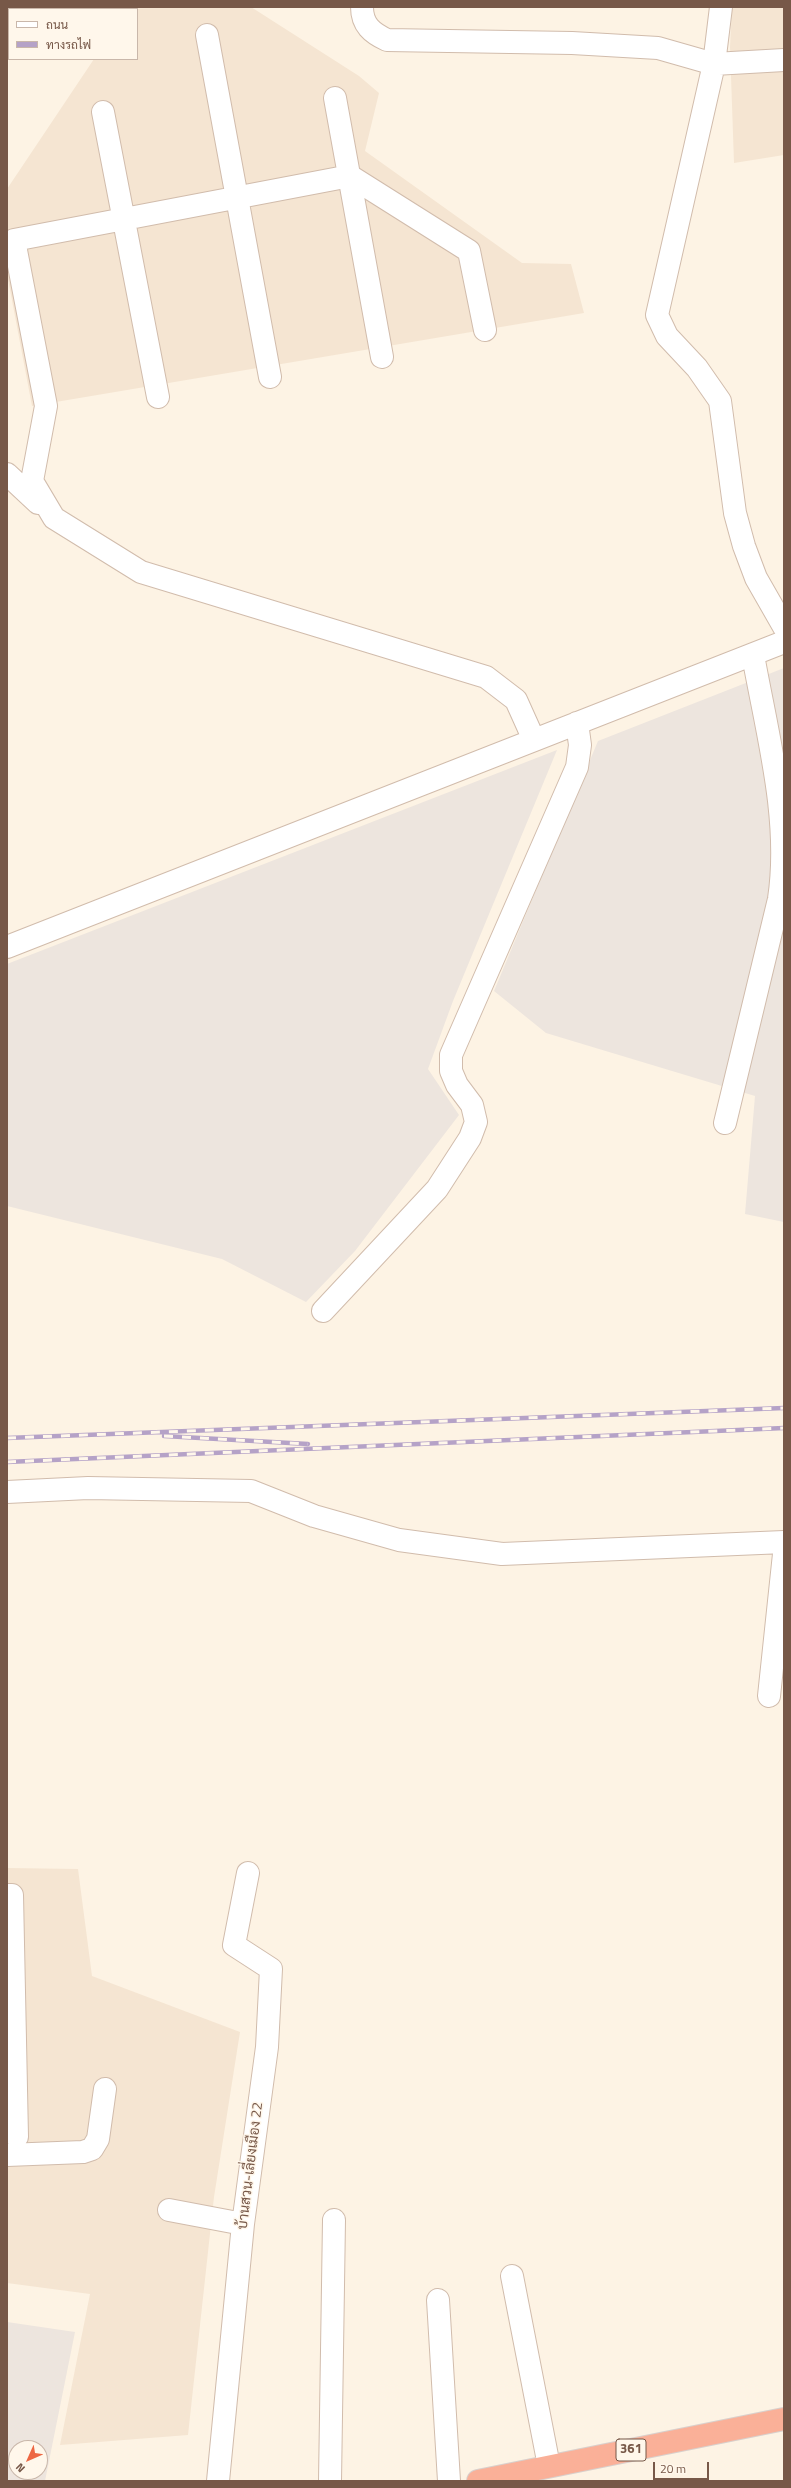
<!DOCTYPE html>
<html>
<head>
<meta charset="utf-8">
<style>
	body { margin:0 }
	#map { position:relative; width:791px; height:2488px; overflow:hidden; background:#fdf3e4; font-family:"Titillium Web",Sarabun,sans-serif }
	canvas { display:block }
	.frame { position:absolute; inset:0; border:8px solid #775848; pointer-events:none }
	.legend { position:absolute; left:8px; top:8px; width:130px; height:52px; box-sizing:border-box; background:#fff7eb; border:1px solid #c9b7aa; margin:0; padding:5px 7px; list-style:none; font-size:12px; color:#775848 }
	.legend li { display:flex; align-items:center; gap:8px; height:20px }
	.legend b { width:20px; border:1px solid #c9b7aa }
	.north { position:absolute; left:8px; top:2440px; width:40px; height:40px; box-sizing:border-box; background:#fff7eb; border:1px solid #c9b7aa; border-radius:50%; rotate:225deg; font-size:11px; font-weight:700; line-height:16px; text-align:center; color:#775848 }
	.north::after { content:''; display:block; margin:auto; width:14px; height:18px; background:#ed6743; clip-path:polygon(50% 0,100% 100%,50% 72%,0 100%) }
	.scale { position:absolute; left:653px; top:2462px; width:56px; height:18px; box-sizing:border-box; border:2px solid #775848; border-top:0; padding-left:5px; font-size:12px; line-height:14px; white-space:nowrap; color:#775848; -webkit-text-stroke:3px #fff7eb; paint-order:stroke }
</style>
</head>
<body>
<div id="map">
<canvas width="791" height="2488"></canvas>
<div class="frame"></div>
<ul class="legend">
<li><b style="height:5px;background:#fff"></b>ถนน</li>
<li><b style="height:5px;background:#b5a2c7"></b>ทางรถไฟ</li>
</ul>
<div class="north">N</div>
<div class="scale">20 m</div>
</div>
<script>
const context = document.querySelector('canvas').getContext('2d');
context.lineJoin = 'round';
function fill(path, color) {
  context.fillStyle = color;
  context.fill(path, 'evenodd');
}
function trace(path, color, width, dash) {
  context.strokeStyle = color;
  context.lineWidth = width;
  context.lineCap = dash ? 'butt' : 'round';
  context.setLineDash(dash || []);
  context.stroke(path);
}
function write(font, color, halo, rows, align = 'center') {
  context.font = font + ' "Titillium Web",Sarabun,sans-serif';
  context.lineWidth = 3;
  context.setLineDash([]);
  context.textBaseline = 'middle';
  context.strokeStyle = halo;
  context.fillStyle = color;
  for (const [text, x, y, turn = 0] of rows) {
    context.save();
    context.translate(x, y);
    context.rotate((+turn || 0) * Math.PI / 180);
    context.textAlign = isNaN(turn) ? turn : align;
    if (halo) context.strokeText(text, 0, 0);
    context.fillText(text, 0, 0);
    context.restore();
  }
}
const residential = new Path2D(`
	M129,7H251L359,76L379,93L365,151L522,263L571,264L584,313L32,406L7,274V189L94,59H137V9H127Z
	M732,7H784V155L734,163L730,47Z
	M7,1868L78,1869L92,1976L240,2032L214,2197L188,2435L60,2445L90,2294L7,2283Z`);
const industrial = new Path2D(`
	M784,668V1222L745,1214L755,1096L546,1033L494,991L598,741Z
	M557,750L453,1001L428,1069L459,1115L355,1251L306,1302L222,1259L7,1206V964Z
	M7,2322L75,2332L45,2481H7ZM16,2448H40V2472H16Z`);
const minor = new Path2D(`
	M362,7C362,25 372,33 387,40L572,43L658,48L714,64L784,60
	M721,7L714,64L657,315L667,336L697,368L720,401L735,513L744,546L756,578L784,627
	M207,35L270,377
	M335,98L382,357
	M103,112L158,397
	M485,330L469,251L350,176L14,240L46,406L32,481L54,518L141,572L486,677L516,700L534,740
	M7,474L38,503
	M7,947L784,642
	M725,1123L779,899C791,819 767,734 753,655
	M323,1311L437,1189L470,1138L476,1122L472,1105L457,1085L451,1071V1055L577,767L580,745L577,723
	M7,1492L88,1488L251,1491L314,1516L399,1540L502,1554L784,1542
	M769,1696L784,1554
	M7,1895H12L17,2137
	M7,2155L83,2152L92,2149L98,2139L105,2089
	M169,2210L243,2224
	M512,2276L549,2466
	M438,2300L449,2481
	M218,2481L243,2224L267,2047L271,1969L234,1945L248,1873
	M330,2481L334,2220`);
const highway = new Path2D(`
	M478,2481L784,2419`);
const rail = new Path2D(`
	M164,1436L308,1444
	M7,1438L784,1408
	M7,1462L784,1428`);
const shields = [
	[631,2450,30]
];
const shieldNames = [
	["361",631,2450]
];
const streetNames = [
	["บ้านสวน-เลี่ยงเมือง 22",251,2166,-83]
];
fill(residential, '#f5e5d2');
fill(industrial, '#ede5de');
trace(minor, '#d1bcac', 24);
trace(highway, '#d9d0cc', 24);
trace(minor, '#fff', 22);
trace(highway, '#fab098', 22);
trace(rail, '#b5a2c7', 4.5);
trace(rail, '#fff7eb', 3, [9]);
for (const [x, y, w] of shields) {
  const box = new Path2D();
  box.roundRect(x - w / 2, y - 11, w, 22, 3);
  context.fillStyle = '#fff7eb';
  context.fill(box);
  trace(box, '#775848', 1);
}
write('bold 13px', '#775848', null, shieldNames);
write('14px', '#775848', '#fff7eb', streetNames);
</script>
</body>
</html>
